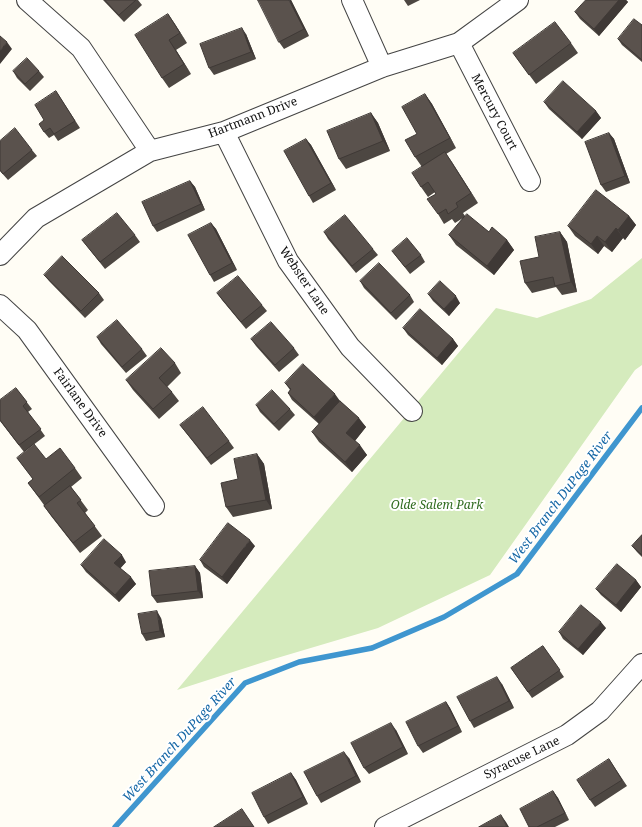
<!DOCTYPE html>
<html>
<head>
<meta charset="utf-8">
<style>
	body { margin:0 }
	canvas { display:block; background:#fffdf5 }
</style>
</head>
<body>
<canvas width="642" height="827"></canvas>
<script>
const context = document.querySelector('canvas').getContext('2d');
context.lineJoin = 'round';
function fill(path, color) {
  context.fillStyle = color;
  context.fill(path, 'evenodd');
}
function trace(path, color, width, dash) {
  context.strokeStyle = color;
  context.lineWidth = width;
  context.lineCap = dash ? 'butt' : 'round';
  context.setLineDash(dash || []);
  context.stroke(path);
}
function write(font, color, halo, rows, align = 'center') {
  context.font = font + ' "Noto Serif",serif';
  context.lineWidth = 4;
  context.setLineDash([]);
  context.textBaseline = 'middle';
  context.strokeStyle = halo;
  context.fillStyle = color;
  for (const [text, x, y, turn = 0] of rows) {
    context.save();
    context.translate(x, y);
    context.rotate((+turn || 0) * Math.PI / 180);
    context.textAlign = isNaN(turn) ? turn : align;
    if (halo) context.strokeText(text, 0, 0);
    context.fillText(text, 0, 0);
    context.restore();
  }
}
const green = new Path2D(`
	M642,258V365L635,370L490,575L378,628L267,661L177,690L496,308L537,318L591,299Z`);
const stream = new Path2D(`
	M115,827L245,683L299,662L372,648L444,617L517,574L642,408`);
const minor = new Path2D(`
	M27,0L81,48L150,151
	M352,0L382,67
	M459,43L530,181
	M224,132L288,261L350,347L412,411
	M0,255L36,218L150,151L224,132L382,67L459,43L518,0
	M0,305L27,330L154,506
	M385,827L567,735L600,711L642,664`);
const wall = new Path2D(`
	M103,0H138L142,5L124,22Z
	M291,0L309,36L284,49L279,42Z
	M404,0H420L408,6Z
	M586,0H626L628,2L599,36L580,19L575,12Z
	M168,14L187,43L176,50L191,74L169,88L162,78Z
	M642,25V62L622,45L618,39Z
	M246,34L256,59L214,75L209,68Z
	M571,43L578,53L536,84L513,53Z
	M13,71H39L44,77L30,91L17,78Z
	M56,91L80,128L58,141L54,135L49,138L44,132V120Z
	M425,94L432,104L456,148L446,154L478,203L463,213L465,216L489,232L507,240L514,250L494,275L456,245L449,235L463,218L455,223L452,219L444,224L438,214L436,194L435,192L428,197L421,187L422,167L415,157L417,134Z
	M544,102L596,111L601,118L582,139L549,109Z
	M371,113L378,123L390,151L346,169L339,159Z
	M609,133L614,139L630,183L606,192L601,185Z
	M306,139L311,145L336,190L313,203L309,196Z
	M0,141L32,150L37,156L8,180L0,171Z
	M190,181L195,187L205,210L157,232L153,226Z
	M629,216L636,225L625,240L623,238L612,252L604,246L598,254L575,236L568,226Z
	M211,223L216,229L237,270L214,282L210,275Z
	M324,232L373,249L378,255L356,273L328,239Z
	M560,232L567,242L577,292L562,295L556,287L532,293L525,283L539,257Z
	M135,235L140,242L105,269L82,240Z
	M392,251L421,255L425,262L410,274Z
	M44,275L99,293L104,300L85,318L49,281Z
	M360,281L410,295L414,302L396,320L364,288Z
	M217,293L262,305L267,311L246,329L222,300Z
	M428,294L460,303L449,316L433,301Z
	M403,328L453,339L458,346L442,365L408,335Z
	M97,337L142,349L147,356L126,373L101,344Z
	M251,339L294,348L299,355L279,372L256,346Z
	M175,363L181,373L167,387L172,392L179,401L159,419L133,390L126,380Z
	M285,383L340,401L366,427L355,441L367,455L352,472L319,442L312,432L333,408L319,424L292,400L288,393L290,390Z
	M16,388L32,409L28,412L45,436L24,452L0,421Z
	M256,405L290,409L295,415L279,431L260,412Z
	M180,425L229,441L234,448L211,465Z
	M257,454L264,464L272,509L233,517L226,507Z
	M17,458L46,459L75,468L82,478L71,487L88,510L85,513L102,536L80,553L51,516L44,506V505L28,483L33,479Z
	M642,535V557L637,552L632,546Z
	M255,546L227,584L204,567L200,560Z
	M126,562L120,568L136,584L119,602L86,572L81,565Z
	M195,566L200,573L203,598L157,603L152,596Z
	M636,580L641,587L621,612L601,595L596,589Z
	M161,618L165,637L146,641L142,634Z
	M606,628L583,655L563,639L559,632Z
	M543,646L564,677L532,698L511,668Z
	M502,684L514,708L474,728L470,721Z
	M446,702L450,708L462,732L423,753L418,746Z
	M396,730L408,754L369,774L364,768Z
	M349,758L361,782L321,803L317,796Z
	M609,759L627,786L595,807L590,800Z
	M291,773L296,780L308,804L268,824L264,817Z
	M553,791L558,798L569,820L555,827H529Z`);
const shadedWall = new Path2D(`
	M289,0H291L309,36L304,29Z
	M619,0H626L628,2L599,36L594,29Z
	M168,14L175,24L187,43L180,33Z
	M242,28L246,34L256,59L251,52Z
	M169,40L176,50L191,74L184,64Z
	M7,42L12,49L0,64V51Z
	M425,94L432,104L456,148L450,138Z
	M596,111L601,118L582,139L577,132Z
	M371,113L378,123L390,151L383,141Z
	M609,133L614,139L630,183L625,176Z
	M306,139L311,145L336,190L331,183Z
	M445,152L452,162L478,203L471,193Z
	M190,181L195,187L205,210L201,204Z
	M629,216L636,225L625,240L618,230Z
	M211,223L216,229L237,270L232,263Z
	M616,228L623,238L612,252L605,242Z
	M560,232L567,242L577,292L571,282Z
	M597,236L604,246L598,254L591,244Z
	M507,240L514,250L494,275L487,266Z
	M456,296L460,303L449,316L444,309Z
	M453,339L458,346L442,365L437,358Z
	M335,394L340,401L319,424L314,417Z
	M359,418L366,427L353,443L346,433Z
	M360,445L367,455L352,472L345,462Z
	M257,454L264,464L272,509L266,500Z
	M250,540L255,546L227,584L222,577Z
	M122,555L126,562L119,570L114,563Z
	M195,566L200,573L203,598L198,591Z
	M131,577L136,584L119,602L115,595Z
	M636,580L641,587L621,612L616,605Z
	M157,611L161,618L165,637L160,631Z
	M601,622L606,628L583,655L578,649Z
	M497,677L502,684L514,708L509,701Z
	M446,702L450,708L462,732L458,726Z
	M391,723L396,730L408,754L403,747Z
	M344,752L349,758L361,782L356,776Z
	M291,773L296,780L308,804L303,797Z
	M553,791L558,798L569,820L565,813Z
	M501,815L506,822L509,827H507Z`);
const building = new Path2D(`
	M105,0H136L119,15Z
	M258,0H289L304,29L279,42Z
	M586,0H619L594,29L575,12Z
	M168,14L180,33L169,40L184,64L162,78L135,35Z
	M634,19L642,25V60L618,39Z
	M555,22L571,43L529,75L513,53Z
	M242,28L251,52L209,68L200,44Z
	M0,36L7,42L0,51Z
	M27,58L39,71L25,84L13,71Z
	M563,81L596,111L577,132L544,102Z
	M56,91L75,121L54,134L50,128L44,132L39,124L44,120L35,105Z
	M425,94L450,138L415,157L405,140L417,134L402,107Z
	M371,113L383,141L339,159L327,131Z
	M15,128L32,150L3,174L0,170V141Z
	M609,133L625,176L601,185L585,142Z
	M306,139L331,183L309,196L284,151Z
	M445,152L471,193L456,203L458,207L448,214L446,209L438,214L427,199L436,194L428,182L421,187L412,173Z
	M190,181L201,204L153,226L142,202Z
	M596,190L629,216L618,230L616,228L605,242L597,236L591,244L568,226Z
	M117,213L135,235L100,262L82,240Z
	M467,214L489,232L492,227L507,240L487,266L449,235Z
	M345,215L373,249L352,266L324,232Z
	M211,223L232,263L210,275L188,235Z
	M560,232L571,282L555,286L553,277L525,283L520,261L539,257L535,237Z
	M407,238L421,255L405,267L392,251Z
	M62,256L99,293L81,311L44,275Z
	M379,263L410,295L391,313L360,281Z
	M238,276L262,305L241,322L217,293Z
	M440,281L456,296L444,309L428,294Z
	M420,309L453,339L437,358L403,328Z
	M117,320L142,349L122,367L97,337Z
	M271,322L294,348L275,365L251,339Z
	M161,348L175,363L159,378L172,392L153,409L126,380Z
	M303,364L335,394L314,417L288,393L291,389L285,383Z
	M16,388L27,402L23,406L41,429L19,445L0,420V400Z
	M272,390L290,409L274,424L256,405Z
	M340,401L359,418L346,433L360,445L345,462L312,432Z
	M203,407L229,441L207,458L180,425Z
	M34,444L46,459L60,448L75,468L39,497L28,483L33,479L17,458Z
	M257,454L266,500L226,507L221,483L238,479L234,459Z
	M70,486L81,500L77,503L95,526L73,543L44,506Z
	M228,523L250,540L222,577L200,560Z
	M642,535V555L632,546Z
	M104,539L122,555L114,563L131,577L115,595L81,565Z
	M617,564L636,580L616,605L596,589Z
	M195,566L198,591L152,596L149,571Z
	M581,605L601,622L578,649L559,632Z
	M157,611L160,631L142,634L138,614Z
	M543,646L560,670L528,692L511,668Z
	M497,677L509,701L470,721L457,697Z
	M446,702L458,726L418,746L406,722Z
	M391,723L403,747L364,768L351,743Z
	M344,752L356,776L317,796L304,772Z
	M609,759L622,780L590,800L577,780Z
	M291,773L303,797L264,817L252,793Z
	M553,791L565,813L537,827H529L520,809Z
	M242,809L254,827H214Z
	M501,815L507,827H479Z`);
const streetNames = [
	["Mercury Court",494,112,62],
	["Hartmann Drive",253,118,-21],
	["Webster Lane",304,281,56],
	["Fairlane Drive",80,403,54],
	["Syracuse Lane",522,758,-26]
];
const parkNames = [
	["Olde Salem Park",437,506]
];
const waterNames = [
	["West Branch DuPage River",561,498,-53],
	["West Branch DuPage River",180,740,-48]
];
fill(green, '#d5ebbd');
trace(stream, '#3f96cf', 5.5);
trace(minor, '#444', 22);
trace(minor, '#fff', 20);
fill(wall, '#4d4742');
fill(shadedWall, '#3f3936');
fill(building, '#5a524d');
trace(building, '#3f3936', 1);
write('12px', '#111', '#fff', streetNames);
write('italic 12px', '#2f6b1f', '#fff', parkNames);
write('italic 13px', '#1768a6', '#fff', waterNames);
</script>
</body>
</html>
